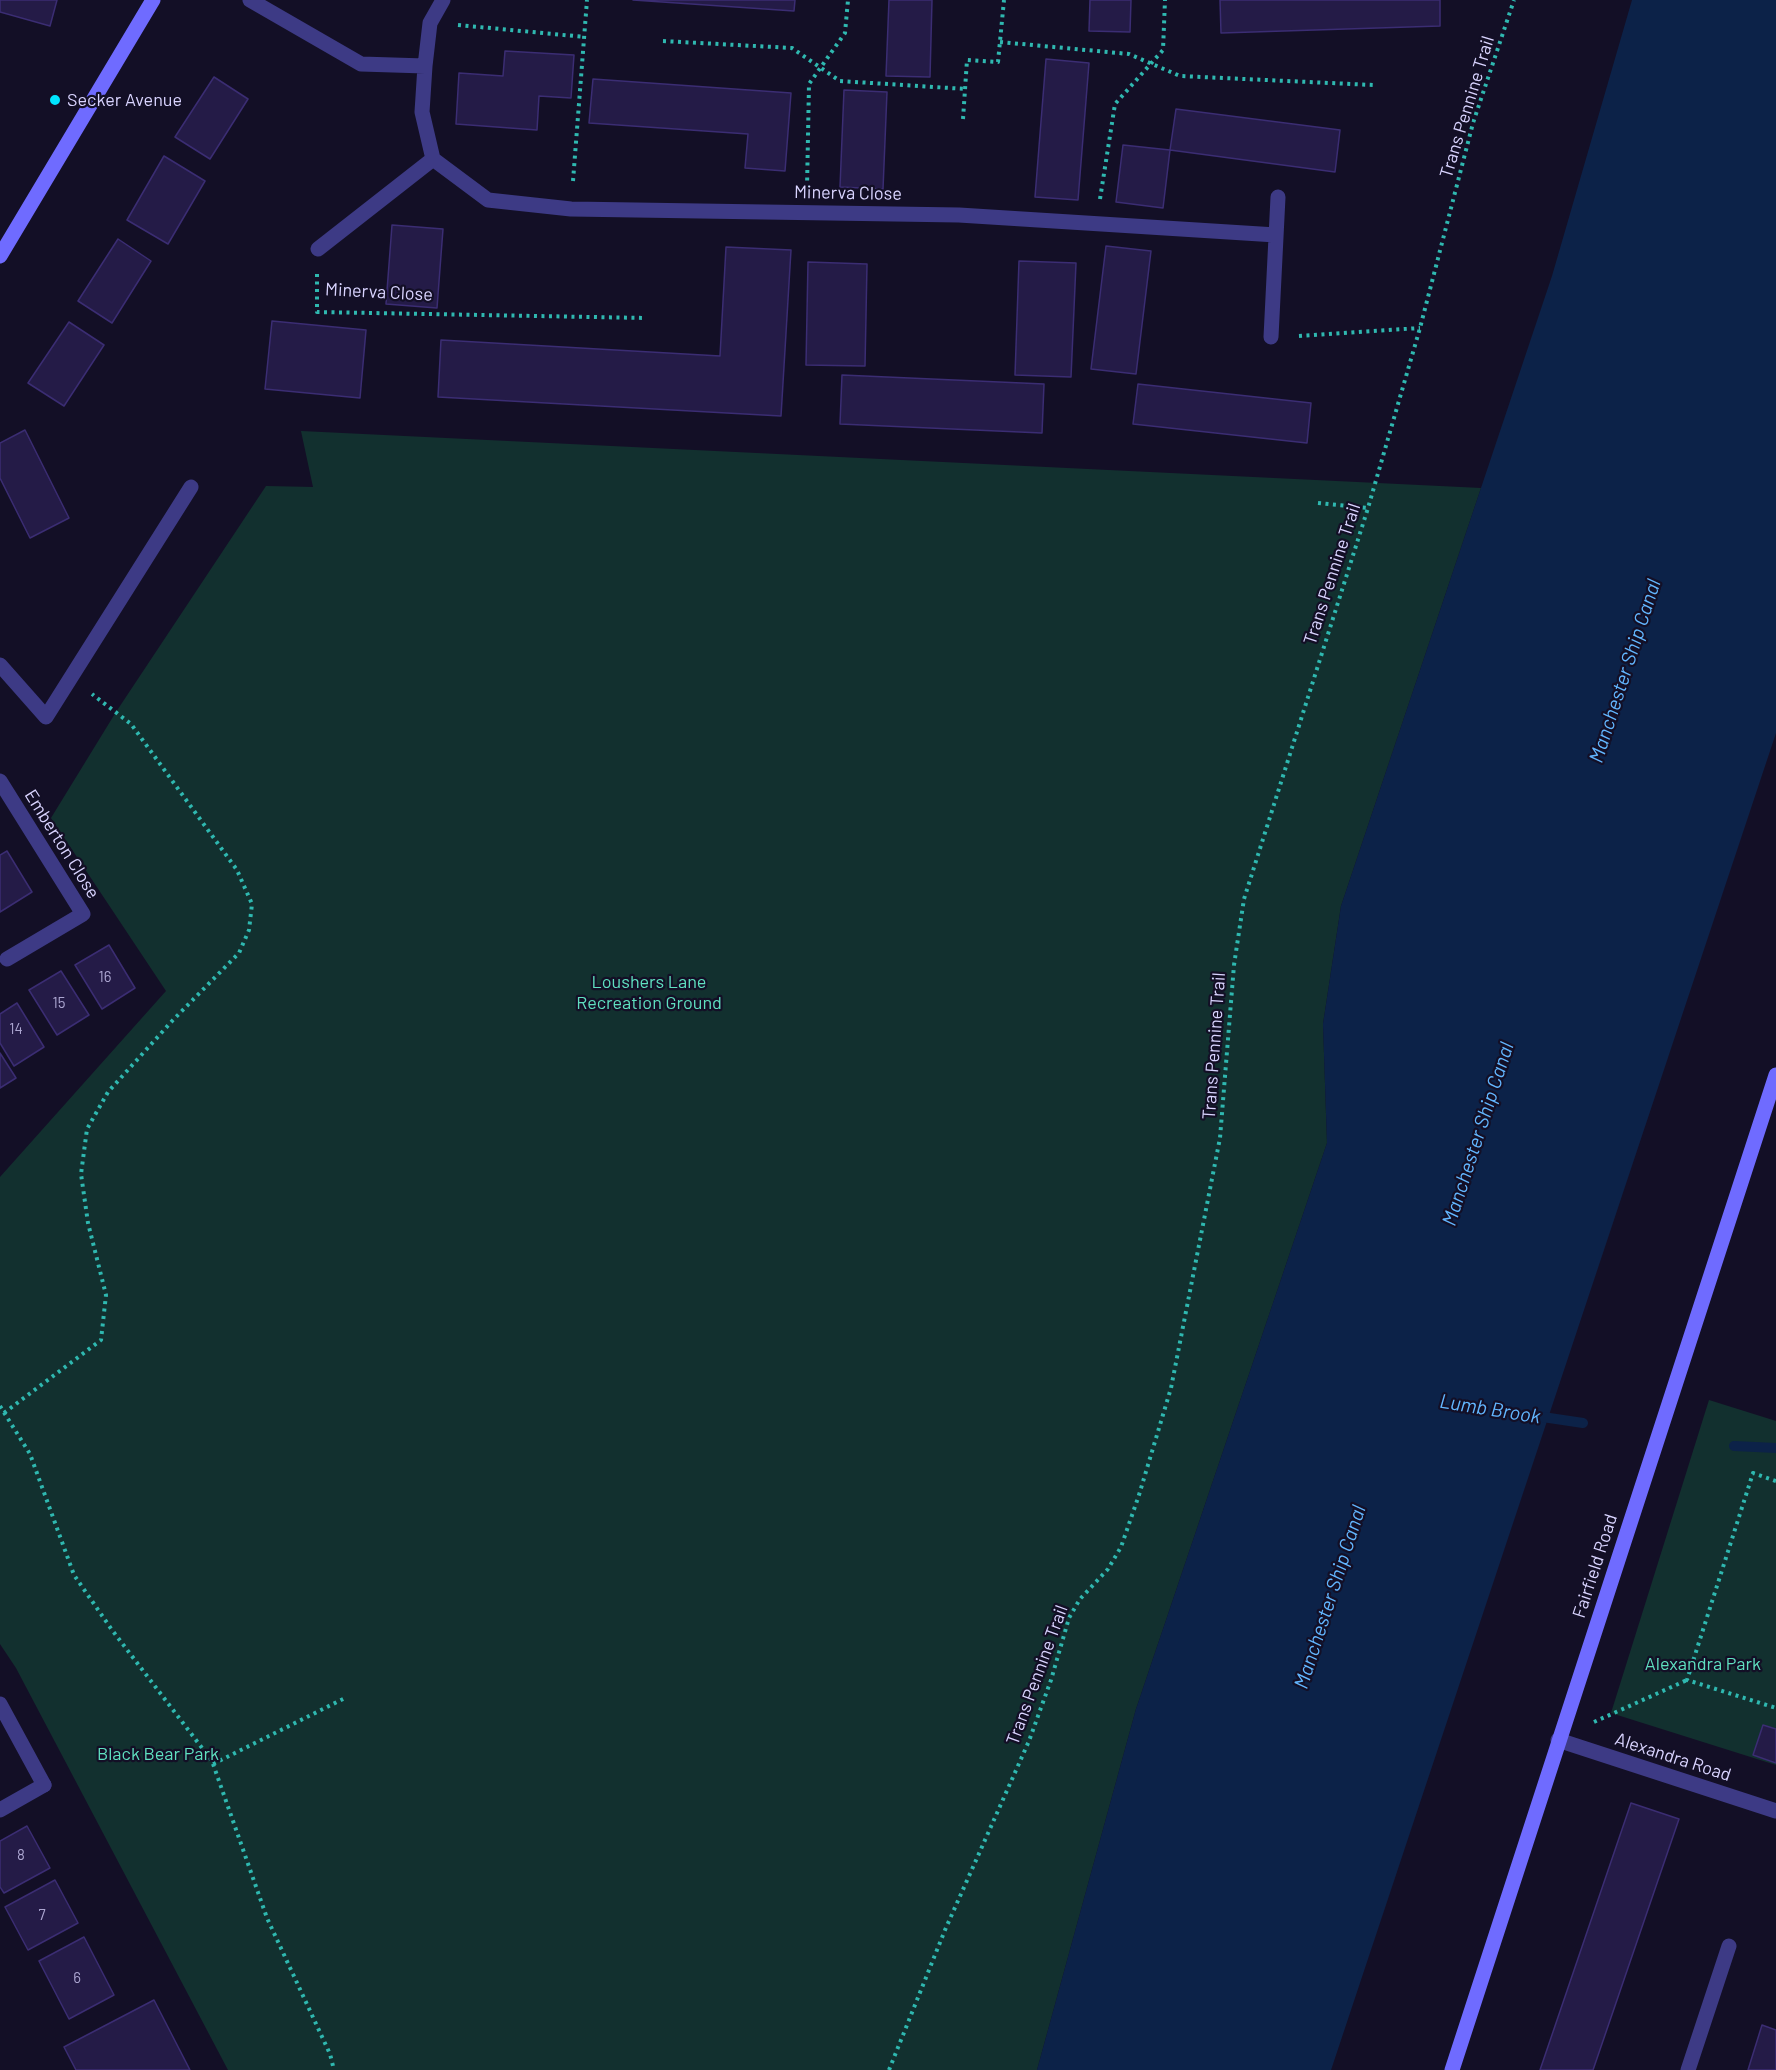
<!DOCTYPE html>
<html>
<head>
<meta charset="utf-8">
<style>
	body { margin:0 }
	canvas { display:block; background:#130f26 }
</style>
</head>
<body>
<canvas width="1776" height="2070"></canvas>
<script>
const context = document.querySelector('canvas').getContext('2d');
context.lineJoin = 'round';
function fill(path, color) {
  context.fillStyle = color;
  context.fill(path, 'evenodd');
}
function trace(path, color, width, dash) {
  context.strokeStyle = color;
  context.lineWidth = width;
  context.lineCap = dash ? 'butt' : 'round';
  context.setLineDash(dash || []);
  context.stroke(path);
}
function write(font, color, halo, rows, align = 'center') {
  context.font = font + ' Barlow,sans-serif';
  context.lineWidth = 4.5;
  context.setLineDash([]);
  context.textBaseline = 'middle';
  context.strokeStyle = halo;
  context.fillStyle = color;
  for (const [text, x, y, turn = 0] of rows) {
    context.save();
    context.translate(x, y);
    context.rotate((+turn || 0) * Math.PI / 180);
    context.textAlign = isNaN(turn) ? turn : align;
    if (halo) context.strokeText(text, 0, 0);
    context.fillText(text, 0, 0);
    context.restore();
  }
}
const green = new Path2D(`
	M301,431L1481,488L1341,906L1323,1024L1327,1143L1136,1709L1037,2070H228L16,1668L0,1644V1177L166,991L51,818L116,712L266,486L313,487Z
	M1709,1400L1776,1421V1765L1611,1713Z`);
const water = new Path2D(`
	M1632,0H1776V733L1331,2070H1037L1136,1709L1327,1143L1323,1024L1341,906L1552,276Z`);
const stream = new Path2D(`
	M1536,1416L1583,1423
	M1734,1446L1776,1448`);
const building = new Path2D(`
	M0,0H57L50,26L0,12Z
	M633,0H795L794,11Z
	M889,0H932L930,77L886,76Z
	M1090,0H1131L1130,32L1089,31Z
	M1220,0H1440V26L1221,33Z
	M505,51L574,55L571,98L539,96L537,130L456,124L459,73L503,76Z
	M1046,59L1089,63L1078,200L1035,197Z
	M214,77L248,99L210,159L175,137Z
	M593,79L791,93L785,171L745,168L748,134L589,123Z
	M844,90L887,92L883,189L840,187Z
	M1176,109L1340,130L1335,172L1170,150Z
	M1123,145L1170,150L1163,208L1116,202Z
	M164,156L205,181L168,244L127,220Z
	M392,225L443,229L437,308L386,304Z
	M118,239L151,261L112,323L78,301Z
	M1106,246L1151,251L1136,374L1091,369Z
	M726,247L791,250L781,416L438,397L441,340L720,356Z
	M1019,261L1076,263L1071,377L1015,375Z
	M808,262L867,264L865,366L806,365Z
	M272,321L366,330L360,398L265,389Z
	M69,322L104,345L64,406L28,383Z
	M842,375L1044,384L1042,433L840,424Z
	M1138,384L1311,403L1307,443L1133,424Z
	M25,430L69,518L30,538L0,478V443Z
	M7,851L32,892L0,912V855Z
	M109,945L135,988L102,1009L75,965Z
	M61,971L89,1015L57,1035L29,990Z
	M17,1003L44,1047L14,1066L0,1043V1014Z
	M0,1053L16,1078L0,1088Z
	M1763,1725L1776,1729V1763L1753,1755Z
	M1631,1803L1679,1819L1593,2070H1540Z
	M27,1826L50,1868L4,1893L0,1887V1841Z
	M55,1880L78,1923L28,1950L5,1907Z
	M84,1937L114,1995L69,2019L39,1961Z
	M154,2000L190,2070H76L64,2047Z
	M1762,2025L1776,2030V2070H1748Z`);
const path = new Path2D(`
	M458,25L585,37
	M663,41L792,48L840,81L966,89
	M1000,42L1129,54L1180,76L1373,85
	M963,119L967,60L998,62L1004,0
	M573,181L587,0
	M807,188L809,84L845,33L848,0
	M1100,199L1115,104L1163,50L1165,0
	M317,274V312L646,318
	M1299,336L1420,328
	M1318,503L1368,508
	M0,1406L30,1454L74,1575L112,1630L212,1761L267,1918L330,2054L334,2070
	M4,1413L101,1340L106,1295L88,1223L81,1174L87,1129L108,1092L173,1020L239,953L249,930L252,904L237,870L131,724L92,694
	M1776,1481L1753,1473L1687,1680L1776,1708
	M1594,1722L1687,1680
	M213,1764L345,1698
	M889,2070L945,1930L1029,1741L1051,1680L1069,1618L1080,1599L1108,1569L1121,1547L1139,1495L1171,1388L1220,1138L1234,965L1244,899L1368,508L1420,328L1473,123L1514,0`);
const lane = new Path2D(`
	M0,665L46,717L191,487
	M0,1704L44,1785
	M1688,2070L1729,1946`);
const street = new Path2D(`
	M250,0L361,64L425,66L430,23L443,0
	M425,66L422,112L433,159L488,200L571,209L959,215L1276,235
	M318,249L433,159
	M1271,337L1278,197
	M0,781L83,914L7,959
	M1558,1740L1776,1811
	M0,1810L44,1785`);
const secondary = new Path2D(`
	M0,256L153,0
	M1452,2070L1776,1075`);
const markers = [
	[55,100,6,"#00e5ff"]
];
const numberNames = [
	["16",105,977],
	["15",59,1003],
	["14",16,1029],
	["8",21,1855],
	["7",42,1915],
	["6",77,1978]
];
const poiNames = [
	["Secker Avenue",67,100]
];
const streetNames = [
	["Trans Pennine Trail",1467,107,-73],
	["Minerva Close",848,193,1],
	["Minerva Close",379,292,3],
	["Trans Pennine Trail",1332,574,-72],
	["Emberton Close",62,844,58],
	["Trans Pennine Trail",1214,1046,-86],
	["Fairfield Road",1595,1566,-72],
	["Trans Pennine Trail",1037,1675,-70],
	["Alexandra Road",1673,1757,18]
];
const parkNames = [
	["Loushers Lane",649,982],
	["Recreation Ground",649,1003],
	["Alexandra Park",1703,1664],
	["Black Bear Park",158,1754]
];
const waterNames = [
	["Manchester Ship Canal",1625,671,-72],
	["Manchester Ship Canal",1478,1134,-72],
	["Lumb Brook",1490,1409,9],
	["Manchester Ship Canal",1330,1597,-72]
];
fill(green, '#12302f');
fill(water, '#0c2248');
trace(stream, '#0c2248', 10);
fill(building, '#241b47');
trace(building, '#3b2d73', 1.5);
trace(path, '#2fb8b0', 4, [3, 4.5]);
trace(lane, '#3d3a85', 15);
trace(street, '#3d3a85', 15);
trace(secondary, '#6f6bff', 15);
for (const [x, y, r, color] of markers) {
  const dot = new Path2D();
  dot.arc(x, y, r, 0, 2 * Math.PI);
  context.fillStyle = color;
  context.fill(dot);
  trace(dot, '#130f26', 2);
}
write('15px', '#aca6d1', null, numberNames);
write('18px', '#d9d4ff', '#130f26', poiNames, 'left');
write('18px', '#d9d4ff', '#130f26', streetNames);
write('18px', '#5fe0c0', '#130f26', parkNames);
write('italic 20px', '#62b6ff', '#130f26', waterNames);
</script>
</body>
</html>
